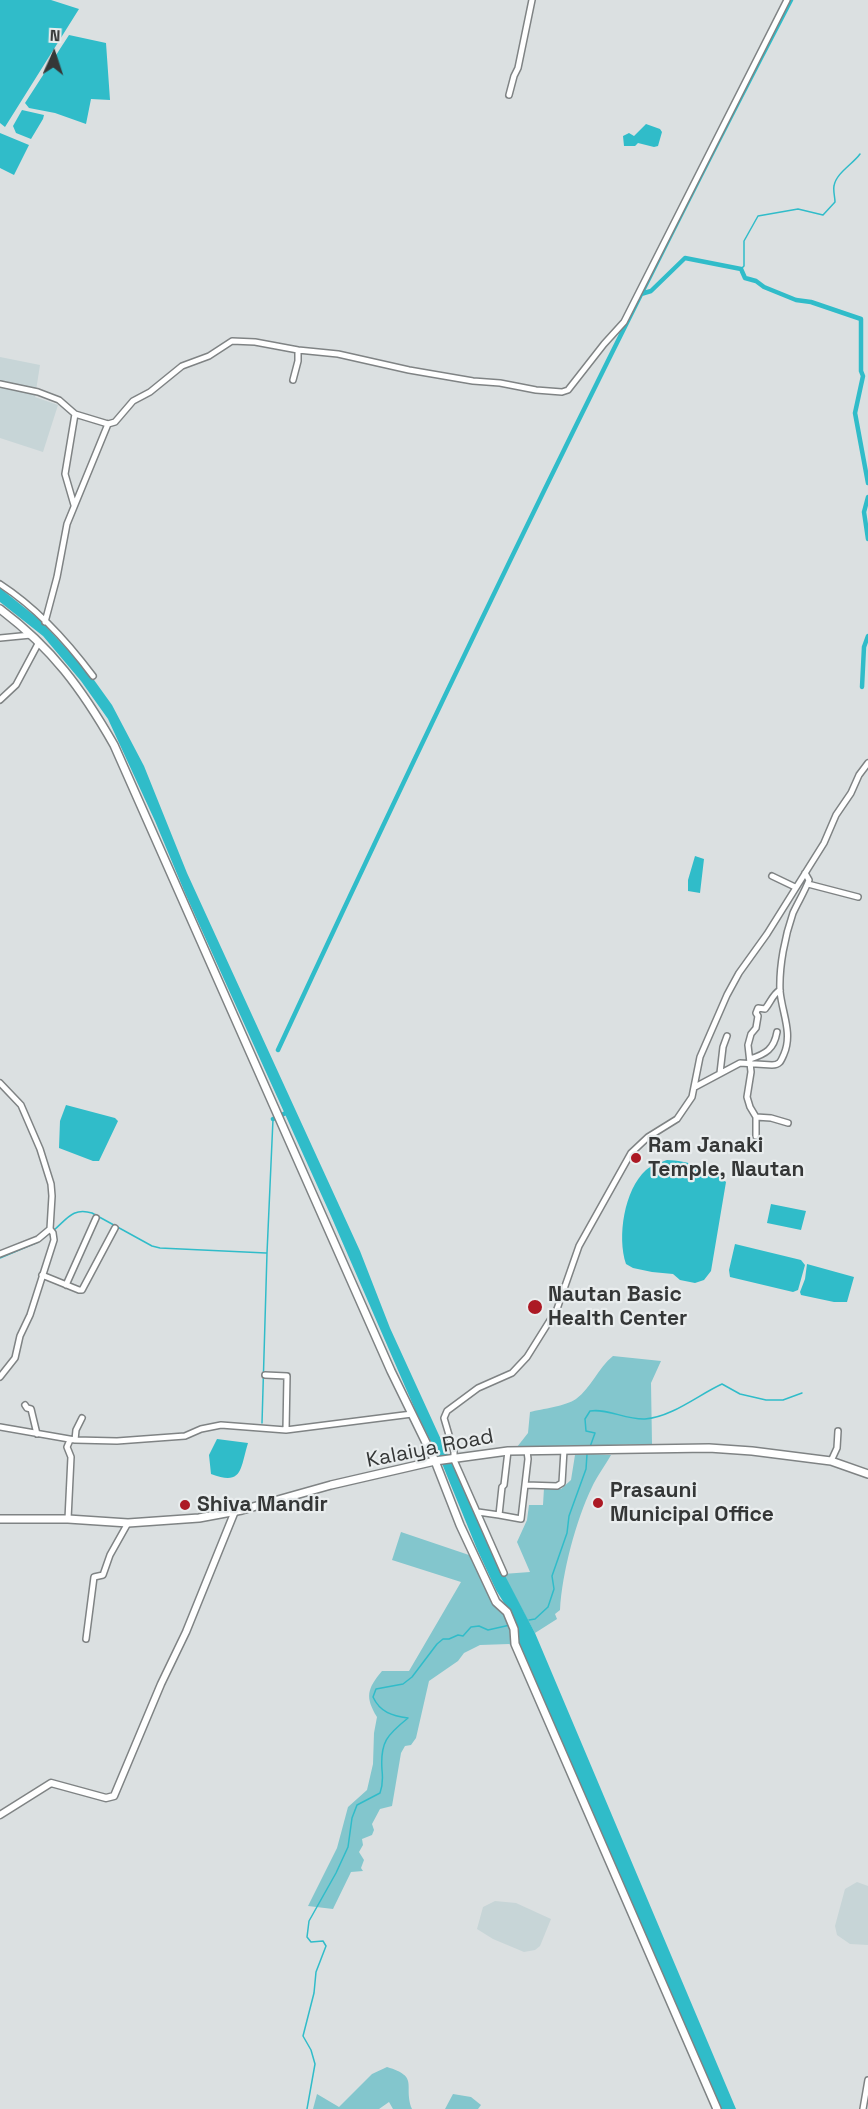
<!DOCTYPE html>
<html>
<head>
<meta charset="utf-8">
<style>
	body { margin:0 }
	#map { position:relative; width:868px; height:2109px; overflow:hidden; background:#dbe0e1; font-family:"Space Grotesk",sans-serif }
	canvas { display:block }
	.north { position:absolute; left:24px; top:24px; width:60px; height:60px; -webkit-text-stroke:4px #e9edee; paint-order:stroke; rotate:3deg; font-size:16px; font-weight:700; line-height:24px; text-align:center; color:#353737 }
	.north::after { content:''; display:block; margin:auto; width:21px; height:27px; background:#353737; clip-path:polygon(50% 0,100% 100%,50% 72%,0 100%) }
</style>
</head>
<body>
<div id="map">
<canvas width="868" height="2109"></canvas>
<div class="north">N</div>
</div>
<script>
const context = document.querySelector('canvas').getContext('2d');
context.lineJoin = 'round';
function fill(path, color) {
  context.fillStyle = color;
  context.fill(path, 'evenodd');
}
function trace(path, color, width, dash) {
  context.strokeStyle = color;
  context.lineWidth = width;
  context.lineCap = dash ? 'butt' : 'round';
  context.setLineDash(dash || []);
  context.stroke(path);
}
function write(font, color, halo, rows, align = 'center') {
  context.font = font + ' "Space Grotesk",sans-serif';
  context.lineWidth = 4.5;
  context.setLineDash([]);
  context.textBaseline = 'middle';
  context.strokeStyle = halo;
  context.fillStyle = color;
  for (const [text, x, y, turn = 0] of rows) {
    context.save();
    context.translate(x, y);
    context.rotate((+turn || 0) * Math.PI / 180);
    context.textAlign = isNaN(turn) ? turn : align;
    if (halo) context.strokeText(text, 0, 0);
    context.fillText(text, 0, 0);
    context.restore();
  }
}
const built = new Path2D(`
	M0,357L40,365L35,397L58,405L43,452L0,438Z
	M857,1882L868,1886V1945L850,1944L837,1935L835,1926L845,1889Z
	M495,1901L516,1903L551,1919L540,1946L535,1950L524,1952L493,1939L477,1929L483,1907Z`);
const green = new Path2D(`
	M613,1356L661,1361L651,1383L652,1444L517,1447L528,1433L530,1412C542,1409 566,1406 576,1399C591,1388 598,1368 613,1356Z
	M591,1454L611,1455C605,1466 597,1476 592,1487C576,1520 562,1573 560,1610L555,1614L557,1619L535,1633L503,1574L530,1572L517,1542L527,1520L529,1505H543L544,1488L561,1489L571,1480L575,1455Z
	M401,1532L469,1555C480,1580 501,1599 510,1624C513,1631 513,1639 514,1647L509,1644L480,1645L464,1653L458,1661L429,1681L416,1738L411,1745L405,1746L401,1753L392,1806L380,1809L372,1824L374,1830L372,1835L362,1839L363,1845L359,1852L364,1860L361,1868L363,1871L351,1872L333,1909L308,1906L337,1848L348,1807L367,1790L373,1764L374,1733L377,1717C365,1697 367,1689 382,1671H409L461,1582L392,1560Z
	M387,2067C420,2077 403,2085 412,2109H393L389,2102L379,2109H313L317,2094L339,2107L372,2074Z
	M453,2094L471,2097L481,2105L478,2109H445Z`);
const water = new Path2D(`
	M0,0H51L79,9L5,127L0,123Z
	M69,35L106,43L110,100L91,99L86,124L55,113L29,108L25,103Z
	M22,110L44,115L43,119L31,139L16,133L13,126Z
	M646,124L660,129L662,132L658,146L654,147L638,143L635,146H624L623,136L629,133L634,136Z
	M0,133L29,145L14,175L0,168Z
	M0,588L40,620L89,673L112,705L144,766L187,873L360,1251L390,1328L491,1549L535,1633L736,2109H721L524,1660L517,1643L514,1619L496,1590L477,1549L443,1466L417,1414L331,1216L185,893L155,821L108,719L81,681L43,636L0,602Z
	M695,856L704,859L700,893L688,891V880Z
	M66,1105L115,1118L118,1121L99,1161H93L59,1148L60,1121Z
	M667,1160C687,1161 711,1167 726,1182L711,1271L704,1280L695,1283L680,1280L673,1274L652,1272L633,1268L626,1264C617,1237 624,1190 646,1170C652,1165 659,1163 667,1160Z
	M771,1204L806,1211L801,1230L767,1223Z
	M735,1244L801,1260L805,1265L798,1290L793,1292L730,1277L729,1270Z
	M807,1264L854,1277L847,1302H834L801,1295L800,1292L805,1279Z
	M217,1439L248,1443C240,1469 243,1486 211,1474L209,1455Z`);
const stream = new Path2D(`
	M741,269L744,266V241L758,216L798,209L823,215L835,202C835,197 833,191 834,186C836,173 853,164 860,154
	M54,1230C67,1219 73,1207 92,1213L152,1246L160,1248L266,1253
	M42,1239L50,1233
	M0,1258L38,1242
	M262,1423L267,1253L273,1119
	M590,1447L595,1433L586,1431L585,1419L590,1411C607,1408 626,1420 645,1419C672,1417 698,1395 722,1384L740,1394L766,1400H783L802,1393
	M529,1620L535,1619L548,1607L554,1589L552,1576L567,1533L569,1516L586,1469L587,1454
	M307,2109L315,2064L311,2050L303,2036L314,1993L316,1972L326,1946L323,1941L311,1942L307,1937L309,1921L336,1873L348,1847L352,1818L357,1805L380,1793C383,1785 383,1779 382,1770C380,1742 387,1735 408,1718C392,1716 380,1712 373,1697L376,1689L403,1684L412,1677L437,1644L443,1639H449L458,1635L463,1636L471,1627L479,1626L488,1630L510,1625`);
const canal = new Path2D(`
	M641,294L651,291L685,258L741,269L745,278L756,281L764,287L796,300L811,302L861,319V371L863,376L855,413L868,483
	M868,497L864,512L868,539
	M862,687L864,647L868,636
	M278,1050C442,697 611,346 791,0
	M273,1119L288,1112`);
const minor = new Path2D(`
	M509,95L514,76L518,68L532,0
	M298,350L338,354L409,370L473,381L500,383L536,390L562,392L568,390L604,344L624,322L787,0
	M0,384L38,392L59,400L75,414L108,424L115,422L133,401L150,392L182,366L209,356L232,341L255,342L298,350V361L293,380
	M74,505L65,474L75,414
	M0,584C37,608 67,641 93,676
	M45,622L57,577L67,524L108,424
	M0,638L31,635
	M0,700L16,685L39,642
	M772,876L795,887
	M808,884L858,897
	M750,1059C766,1054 774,1049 777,1032
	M720,1073L723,1047L727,1036
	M0,1083L21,1105L40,1149L51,1184L52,1196L50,1229L38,1239L0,1254
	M695,1087L740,1063L772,1065C780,1065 781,1061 784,1054C793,1033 782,1013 780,991C779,966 785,936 793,913C798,902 805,891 809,880L805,873
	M756,1117L771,1118L788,1123
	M756,1136V1117L750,1107L747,1097L751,1072L748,1045L751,1034L756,1028L758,1016L756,1013L758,1008L765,1009C771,1002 772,995 780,990
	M42,1275L79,1290H82L115,1228
	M66,1285L96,1218
	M265,1375L287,1376L286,1430
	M0,1377L15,1358L20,1336L30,1315L54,1240L53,1233L50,1229
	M25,1405L27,1408L31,1409L37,1434
	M0,1427L75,1440L117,1441L185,1436L201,1429L221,1425L286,1430L412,1414
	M75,1440L76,1430L82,1418
	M508,1451L504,1485L502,1487L499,1515L521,1519L528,1459L527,1451
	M831,1461L837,1448L838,1431
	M526,1485L557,1486L562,1483L564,1450
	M478,1512L499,1515
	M68,1519L71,1457L67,1447L70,1440
	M504,1573L454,1460V1452L444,1418L447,1411L478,1388L512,1373L527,1357L557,1309L579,1246L631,1153L648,1137L677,1119L692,1097L700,1057L727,995L739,973L767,934L824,843L836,815L851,793L859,775L868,763
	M86,1639L94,1577L103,1575L110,1555L128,1523
	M863,2109L868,2080`);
const tertiary = new Path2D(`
	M0,1815L51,1783L106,1798L114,1796L161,1684L186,1632L235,1511`);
const secondary = new Path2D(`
	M0,609C52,648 82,689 114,745L391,1371L435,1461L460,1525L496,1602L507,1612L514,1629L515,1644L717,2109
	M0,1519H68L128,1523L199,1518L242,1510L331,1485L435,1461L508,1451L709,1448L752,1451L831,1461L868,1474`);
const markers = [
	[636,1158,6,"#ac1924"],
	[535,1307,8,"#ac1924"],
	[598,1503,6,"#ac1924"],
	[185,1505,6,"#ac1924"]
];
const poiNames = [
	["Ram Janaki",648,1146],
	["Temple, Nautan",648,1170],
	["Nautan Basic",548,1295],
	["Health Center",548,1319],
	["Prasauni",610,1491],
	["Municipal Office",610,1515],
	["Shiva Mandir",197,1505]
];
const streetNames = [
	["Kalaiya Road",430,1449,-11]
];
fill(built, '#c7d5d7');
fill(green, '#83c6cd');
fill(water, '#30bcc9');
trace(stream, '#30bcc9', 1.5);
trace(canal, '#30bcc9', 4.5);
trace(minor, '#7f8384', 8);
trace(tertiary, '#7f8384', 9);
trace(secondary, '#7f8384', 10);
trace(minor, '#fff', 5);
trace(tertiary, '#fff', 6);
trace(secondary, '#fff', 7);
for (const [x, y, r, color] of markers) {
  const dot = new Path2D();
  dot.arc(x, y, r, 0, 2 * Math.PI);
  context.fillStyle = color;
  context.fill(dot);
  trace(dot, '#e9edee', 2);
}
write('bold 21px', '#353737', '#e9edee', poiNames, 'left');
write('21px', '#353737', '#e9edee', streetNames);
</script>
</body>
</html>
